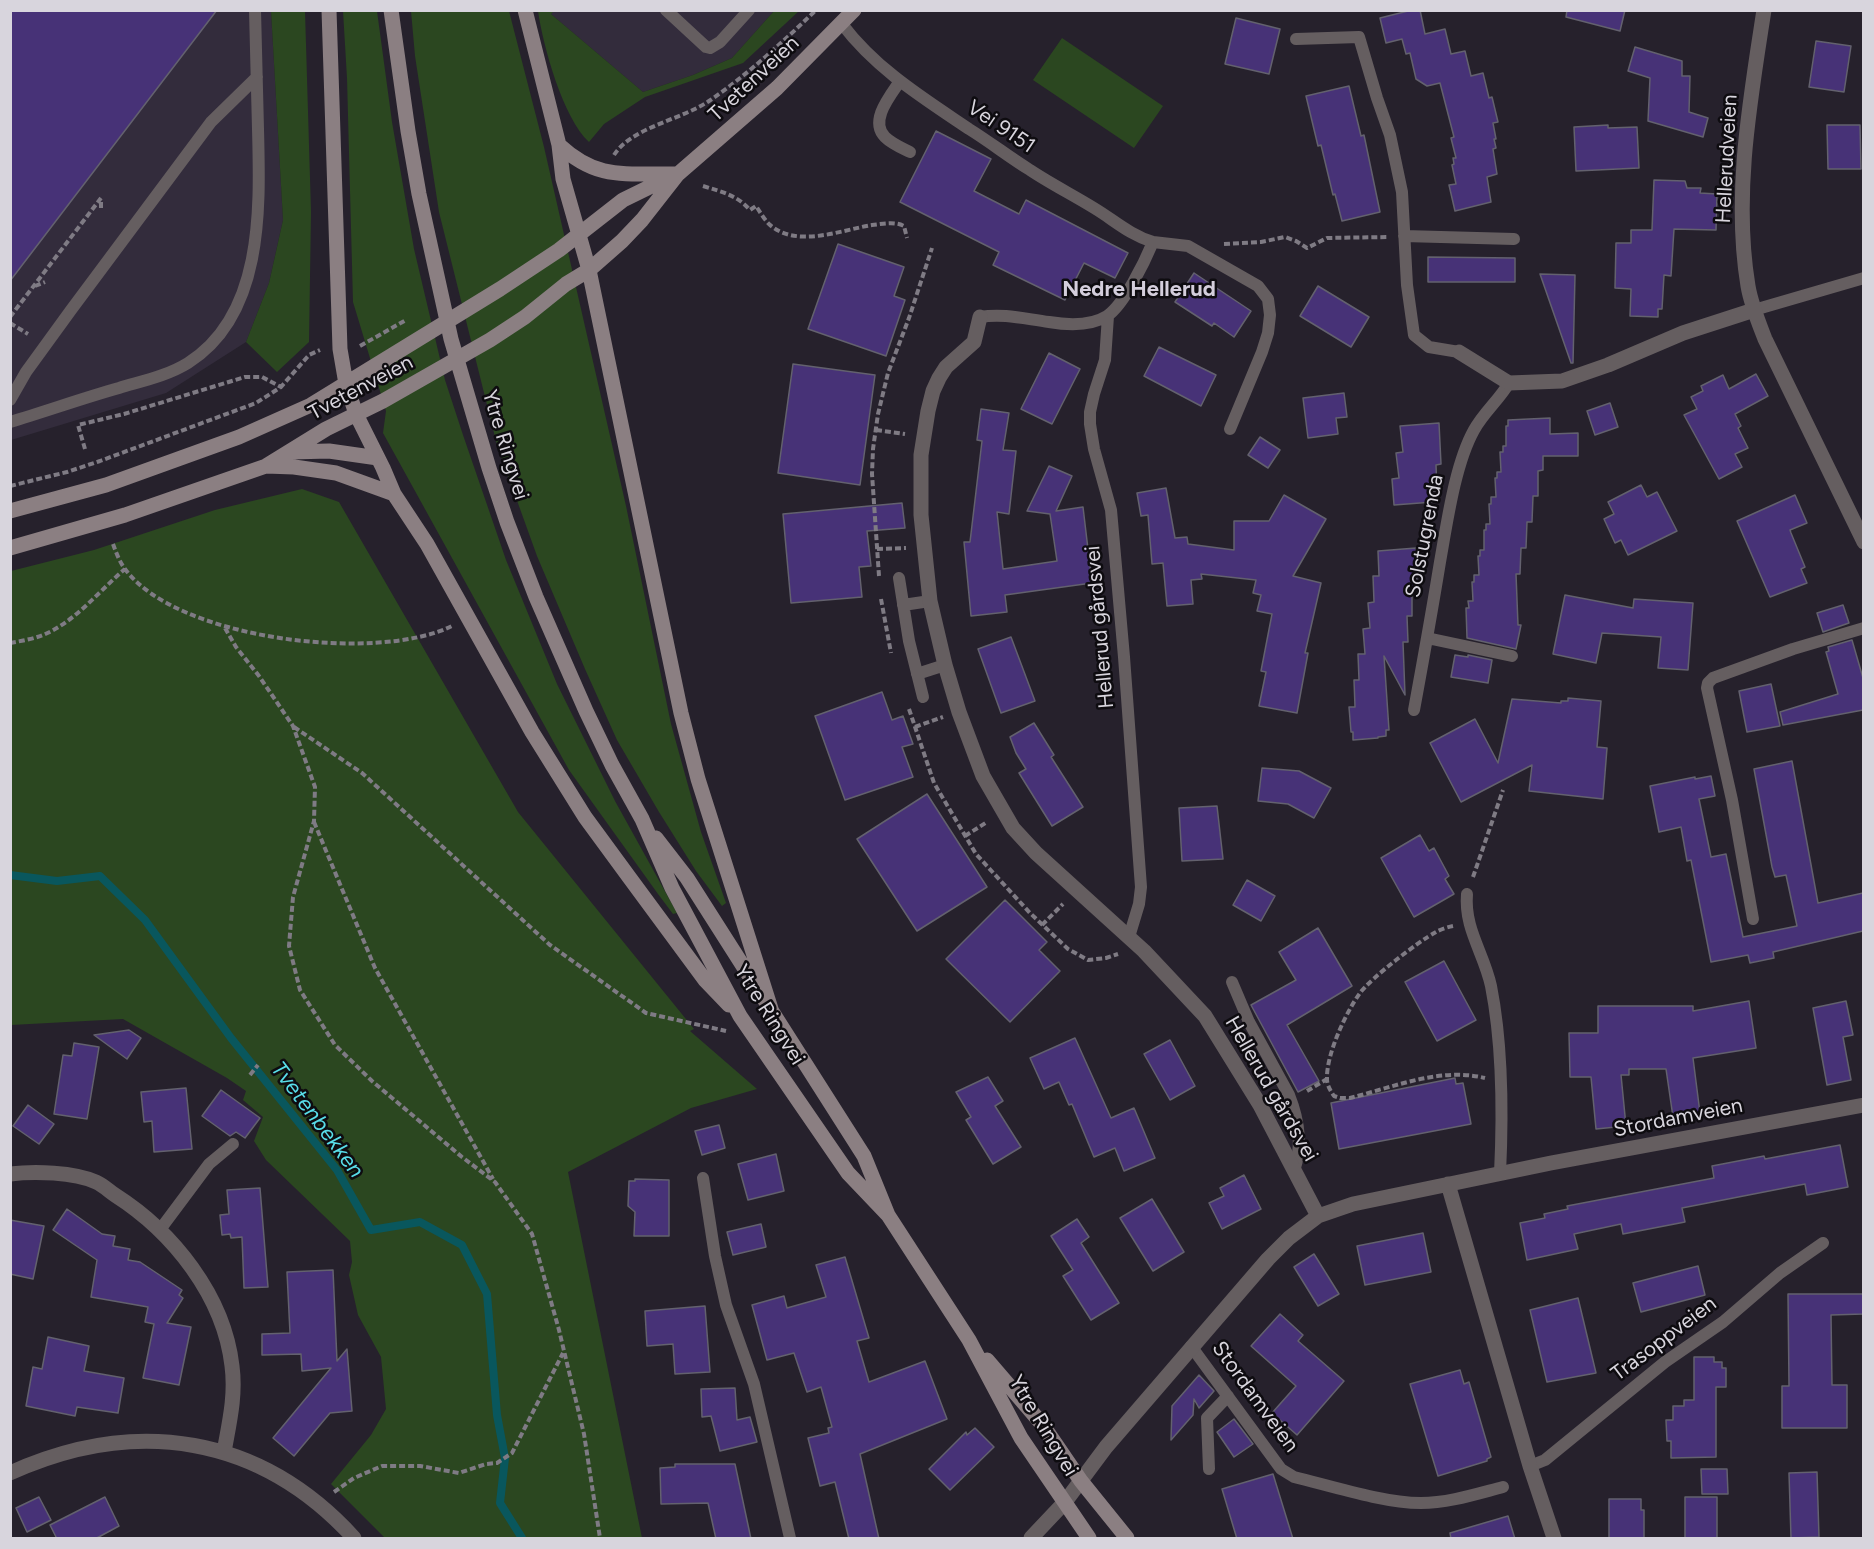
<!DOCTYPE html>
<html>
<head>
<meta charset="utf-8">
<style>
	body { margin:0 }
	#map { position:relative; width:1874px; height:1549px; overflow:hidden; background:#26212c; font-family:Figtree,sans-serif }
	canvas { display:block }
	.frame { position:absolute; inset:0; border:12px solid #d8d5dd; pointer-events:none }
</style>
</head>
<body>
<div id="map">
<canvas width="1874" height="1549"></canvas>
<div class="frame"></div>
</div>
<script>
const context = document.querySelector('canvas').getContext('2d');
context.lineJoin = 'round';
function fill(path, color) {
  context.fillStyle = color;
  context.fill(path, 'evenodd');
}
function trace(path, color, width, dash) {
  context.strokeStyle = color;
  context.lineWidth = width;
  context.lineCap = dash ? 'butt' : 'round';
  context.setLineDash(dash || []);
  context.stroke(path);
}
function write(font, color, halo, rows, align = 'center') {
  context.font = font + ' Figtree,sans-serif';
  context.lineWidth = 5;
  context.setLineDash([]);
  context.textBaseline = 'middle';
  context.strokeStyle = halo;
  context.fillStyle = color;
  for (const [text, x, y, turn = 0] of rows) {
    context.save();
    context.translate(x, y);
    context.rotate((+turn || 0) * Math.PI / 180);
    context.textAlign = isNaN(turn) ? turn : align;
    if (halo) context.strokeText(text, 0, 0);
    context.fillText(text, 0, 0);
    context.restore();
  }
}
const built = new Path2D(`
	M554,10L774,11L732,58L693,75L643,92L551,14Z
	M11,11H271L283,220L269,283L246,342L166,393L11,440Z`);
const green = new Path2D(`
	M271,11H305L311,212L309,342L277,372L246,342L269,283L283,220Z
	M343,11H377L392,122L414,249L445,380L463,435L506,560L557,684L615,801L677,913L673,914L658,894L569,770L383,433L386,411L353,302L347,78Z
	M411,11H509L544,147L626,506L671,724L701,832L726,903L722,906L696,871L659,812L617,740L585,669L537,556L497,445L439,212L415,56Z
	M538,11H554L551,14L643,92L693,75L732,58L774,11H799L743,63L645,97L604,124L589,142C563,118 543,46 538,11Z
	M1062,38L1163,106L1134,148L1033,80Z
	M302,489L339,502L518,812L694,1029L690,1031L757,1089L691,1108L568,1172L642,1538H385L331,1484L371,1435L386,1409L381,1357L358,1315L349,1275L352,1262L350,1241L266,1160L254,1141L263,1117L243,1100L246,1091L227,1078L123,1019L11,1025V571L94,550L215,510Z`);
const stream = new Path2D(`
	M10,875L57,881L100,876L145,920L231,1038L337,1170L371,1230L420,1222L462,1245L487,1294L497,1415L505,1458L500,1503L522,1538`);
const building = new Path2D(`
	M10,10H217L10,281Z
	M1412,10H1420L1425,34L1445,29L1451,54L1465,51L1471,76L1483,73L1489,98L1492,97L1498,122L1493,123L1496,139H1494L1496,148L1493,149L1497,174L1487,177L1491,202L1455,211L1449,185L1456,184L1452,165L1454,164L1453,158H1456L1451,138L1454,137L1440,83L1427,86L1416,79L1410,53L1406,54L1402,39L1386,43L1380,18Z
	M1567,10H1625L1620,31L1566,17Z
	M1236,18L1280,29L1269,74L1225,64Z
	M1816,41L1851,46L1844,92L1809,87Z
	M1635,47L1682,61V76H1690L1689,112L1708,118L1703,137L1648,121L1650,78L1628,71Z
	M1349,86L1361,136L1364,135L1380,212L1342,221L1335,194L1333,195L1321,145L1318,146L1306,96Z
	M1608,125V128L1637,127L1639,168L1576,171L1574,127Z
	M1827,125H1860L1861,169H1828Z
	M936,131L991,159L974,191L1019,214L1026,200L1128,253L1115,278L1084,263L1065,300L993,265L999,252L900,202Z
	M1654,180L1685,181L1687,188H1701L1700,193L1717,194L1716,230L1674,229L1671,276L1664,275L1662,309H1658V317L1630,316L1631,289L1615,288L1616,243H1631V230H1652Z
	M838,244L904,267L894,296L905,300L886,356L808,329Z
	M1428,257L1515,258V282H1428Z
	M1194,273L1251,311L1234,337L1214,323L1212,326L1175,302Z
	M1540,274L1575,275L1573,363H1571Z
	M1318,286L1369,317L1351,347L1300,316Z
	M1159,347L1216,375L1201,406L1144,376Z
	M1049,353L1080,369L1052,424L1021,409Z
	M793,364L875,375L860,485L778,473Z
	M1756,374L1768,396L1735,414L1741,426L1738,428L1748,448L1735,454L1742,467L1719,479L1684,415L1697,409L1691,397L1703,391L1701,386L1723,375L1729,389Z
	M1344,393L1347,417L1336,418L1338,434L1308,438L1303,398Z
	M1610,403L1618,427L1595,435L1587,411Z
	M981,409L1009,413L1003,450L1016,451L1009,514L997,512L1003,569L1057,561L1050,514L1027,511L1049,466L1072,476L1056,511L1083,507L1092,583L1005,595L1007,612L971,616L964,542H970L982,441L977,440Z
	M1550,418V434L1578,433V456H1543V470L1538,471V496H1533L1532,522H1527L1526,548H1521L1520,574H1516L1518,625H1521L1516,649L1467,638L1466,608H1469L1468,601H1473L1472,582H1474V575H1479L1478,556H1480V550H1484V530H1486V524H1490L1489,504H1491V497H1496L1495,478H1497V472H1501L1500,452H1503V446H1506V426H1508V420Z
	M1439,423L1441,464L1436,465L1437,491H1432L1433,502L1394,505L1392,479L1399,478L1396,453L1403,452L1400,426Z
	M1260,437L1280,450L1268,468L1248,455Z
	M1641,485L1647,497L1657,492L1677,531L1628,555L1621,540L1615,543L1604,519L1614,514L1608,502Z
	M1166,488L1175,538L1187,537L1188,544L1234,550V521H1269L1284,495L1326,519L1293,576L1321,583L1305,653H1308L1297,713L1259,706L1266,672L1261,671L1272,614L1257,611L1261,595L1253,593L1256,580L1201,574L1202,579L1191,580L1193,604L1167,606L1163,563L1152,564L1148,515L1141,516L1137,493Z
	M1795,495L1807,523L1790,530L1791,533L1805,567L1801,569L1807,583L1770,597L1737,521Z
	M902,503L905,528L867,531L871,566L859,567L862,597L791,603L783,514Z
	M1416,548L1417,590H1412V616H1407L1408,642H1403L1405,695L1384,656L1389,730H1386V736L1378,737V738L1353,740V732H1351L1349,707H1355L1354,680H1359L1358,654H1365L1363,629L1370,628L1368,603L1374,602L1373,576H1379L1378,551Z
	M1565,595L1633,608L1634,599L1693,603L1688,670L1658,668L1661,637L1602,633L1596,663L1553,654Z
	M1843,605L1849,623L1823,632L1817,613Z
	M1011,637L1035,701L1001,713L978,649Z
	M1852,640L1863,678V710L1783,725L1780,712L1838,694L1826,652L1829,651L1828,647Z
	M1455,655L1468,657V655L1492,660L1488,683L1451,677Z
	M1771,684L1780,726L1747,732L1739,691Z
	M882,692L892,720L903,716L913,744L902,747L913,777L845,800L815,716Z
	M1568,698L1601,701L1597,747L1607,748L1603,799L1529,791L1532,765L1461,802L1430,743L1475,719L1498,763L1512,699L1561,703V701H1568Z
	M1034,723L1054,755L1051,757L1083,807L1052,826L1019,773L1026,769L1016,753L1010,737Z
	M1792,761L1818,903L1863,893V931L1773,952L1774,958L1750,963L1748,955L1711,962L1691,860L1687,861L1681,827L1659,832L1650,786L1695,777V779L1711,776L1715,796L1699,799L1711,857L1726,854L1743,937L1797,926L1786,875L1775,877L1772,867L1754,769Z
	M1262,768L1299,771L1331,788L1314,818L1288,804L1258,801Z
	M927,794L987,887L917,931L857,839Z
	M1217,806L1223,859L1182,861L1179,808Z
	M1420,835L1429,851L1434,848L1449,876L1445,879L1454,894L1414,917L1381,858Z
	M1247,880L1275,896L1261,921L1233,905Z
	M1005,900L1047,942L1039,950L1060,971L1010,1022L946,959Z
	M1318,928L1352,986L1287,1025L1319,1081L1298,1092L1251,1005L1296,980L1279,952Z
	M1444,961L1476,1020L1437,1041L1405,982Z
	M1749,1001L1756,1048L1693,1058L1700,1113L1673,1117L1666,1069H1629V1075H1621L1626,1126L1596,1129L1591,1077H1570L1569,1033H1598V1006H1693V1011Z
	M1846,1001L1853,1035L1843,1037L1851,1080L1827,1085L1813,1008Z
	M129,1030L141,1038L127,1059L94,1035Z
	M1075,1038L1111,1118L1134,1108L1155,1158L1124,1171L1115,1148L1094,1157L1072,1104L1069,1105L1059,1082L1044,1089L1030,1058Z
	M1170,1040L1195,1086L1170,1100L1144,1054Z
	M74,1043L99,1047L87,1119L54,1114L63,1055L72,1056Z
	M988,1077L1003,1101L995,1106L1021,1147L993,1164L966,1120L971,1117L956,1092Z
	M1455,1078L1456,1084L1463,1083L1471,1124L1339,1149L1331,1103Z
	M186,1088L192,1149L154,1152L152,1121L144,1122L141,1092Z
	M221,1090L260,1118L245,1138L236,1132L230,1136L202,1116Z
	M28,1105L54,1124L39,1144L13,1126Z
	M719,1125L725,1148L702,1155L695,1131Z
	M1840,1145L1848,1187L1807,1195L1805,1184L1682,1208L1685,1222L1623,1234L1621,1224L1574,1234L1578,1249L1527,1260L1520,1223L1545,1218L1544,1214L1568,1209L1567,1206L1714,1178L1712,1166L1764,1156L1765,1159Z
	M776,1154L784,1191L748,1200L738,1164Z
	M1244,1175L1261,1209L1222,1229L1209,1203L1224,1196L1220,1188Z
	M635,1179L669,1180V1236H634L635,1212L628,1206L629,1181H635Z
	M260,1188L268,1287L244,1288L242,1237L231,1238L230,1234L222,1235L220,1215L229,1214L227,1190Z
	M1152,1199L1184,1252L1153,1271L1120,1218Z
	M67,1209L102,1234L115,1236L113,1246L130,1249L128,1260L140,1262L182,1290L179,1295L183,1298L167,1323L191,1327L179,1385L143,1378L154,1324L145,1322L148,1307L91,1297L97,1260L53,1230Z
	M1077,1219L1089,1237L1081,1243L1119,1303L1091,1320L1063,1276L1073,1270L1051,1236Z
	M10,1220L44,1226L33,1279L10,1274Z
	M761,1224L766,1247L733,1255L727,1232Z
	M1423,1233L1431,1272L1365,1285L1357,1246Z
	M1314,1254L1339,1294L1318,1306L1294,1267Z
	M845,1257L869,1338L857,1341L869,1382L925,1361L947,1419L860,1454L879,1539H849L835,1482L820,1486L808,1438L829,1433L828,1428L832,1427L821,1387L807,1392L794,1353L767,1360L752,1305L784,1296L787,1308L826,1297L816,1265Z
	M1698,1266L1705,1295L1641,1312L1633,1283Z
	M333,1270L337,1361L347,1349L352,1411L330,1413L294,1456L273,1438L331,1368L302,1371L301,1354L262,1355V1334L290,1333L287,1272Z
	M1788,1294H1863V1314L1831,1315L1832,1385H1847V1428H1782V1386H1789Z
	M1578,1298L1596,1373L1547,1382L1530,1310Z
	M705,1306L710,1372L675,1374L673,1344L647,1346L645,1311Z
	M1280,1314L1303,1335L1298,1341L1344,1381L1297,1435L1272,1413L1296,1386L1251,1346Z
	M48,1337L89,1346L84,1371L124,1378L118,1413L77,1407L75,1416L26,1406L33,1367L42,1369Z
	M1694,1357H1714V1362H1722V1368H1726V1387H1716V1457L1671,1458V1441H1667L1666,1420H1673V1406H1684V1400H1694Z
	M1460,1370L1464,1384L1469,1382L1491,1457L1487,1459V1461L1438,1476L1410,1384Z
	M1199,1375L1214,1391L1199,1408L1194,1399L1193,1415L1171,1440L1172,1406Z
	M735,1388L737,1420L750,1417L757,1442L720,1451L711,1416L702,1417L701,1389Z
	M1234,1419L1253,1444L1234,1457L1217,1432Z
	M975,1428L994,1447L950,1490L929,1469L966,1432L967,1435Z
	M675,1464H735L751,1539H716L708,1503L661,1504L660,1468L675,1467Z
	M1701,1469H1727L1728,1494H1702Z
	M1817,1472L1819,1537L1791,1538L1789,1473Z
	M1273,1474L1293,1539H1237L1222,1489Z
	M39,1497L51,1520L27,1532L16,1508Z
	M105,1497L119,1526L95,1539H57L50,1525Z
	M1685,1497H1717V1539H1685Z
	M1609,1499H1641V1510H1644V1539H1609Z
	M1508,1516L1515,1539H1451L1450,1533Z`);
const path = new Path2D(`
	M614,155C632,127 681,120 709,101C747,75 783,42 816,10
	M703,186C722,192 737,195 750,210L756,206C760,212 764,219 769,224C796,249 841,230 872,225C883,224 894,221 904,226L907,238
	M101,208V199
	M1224,244L1261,242L1285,237L1296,241L1307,248L1327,238L1388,237
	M35,286L45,282
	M10,317L101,198
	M10,323L28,334
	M360,346L406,320
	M876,430L905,434
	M85,449L78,425L124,414L245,377H262L281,387
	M10,486L67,472L100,461L256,403L281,387L309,355L320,350
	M113,544C116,552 119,561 125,569C177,640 377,663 452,626
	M877,549L906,548
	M879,576L872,474L873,449L878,414L888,373L909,318L932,248
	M881,599L891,653
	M225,628L236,647L259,676L293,726L315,787L314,821L293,897L289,946L300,990L335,1045L372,1081L462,1157L495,1182L532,1234L559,1330L584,1434L600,1538
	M10,643C21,641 33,639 43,635C75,622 99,591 125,569
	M909,709L934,783L976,854L1030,913L1068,949L1088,960L1106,958L1118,954
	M294,727L362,773L550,945L646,1013L726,1031
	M915,727L943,717
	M314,822L375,968L493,1179
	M965,836L987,822
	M1473,877L1503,790
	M1042,925L1063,904
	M1453,926C1448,927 1441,929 1436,932C1419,941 1371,978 1360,993C1346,1012 1326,1055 1327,1079C1327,1085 1330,1090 1334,1096L1340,1098H1350C1394,1087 1440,1067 1485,1078
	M250,1075L258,1065
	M1307,1091L1327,1079
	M334,1492L354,1478L382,1466H420L459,1473L486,1464L497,1463L512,1453L563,1353`);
const lane = new Path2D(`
	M666,10L706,47L710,48L720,42L749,10
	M842,24C876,69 923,98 969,129C990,142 1009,157 1030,170C1051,184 1073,195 1094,208C1114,220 1130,235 1153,242
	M1296,39L1359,37L1377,98L1390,135L1402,192L1407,285L1414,335L1429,347L1459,352
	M900,81C890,96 869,121 885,137C892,144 902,148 910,152
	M1404,236L1514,239
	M1754,310L1864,278
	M1108,316L1105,360L1094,394L1090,412V424L1094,449L1111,510L1124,657L1141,887L1139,904L1129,937
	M980,317C1004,313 1025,319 1049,322C1067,325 1091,326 1107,316C1124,305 1145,261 1153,242L1188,246L1258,286L1268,299L1270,315L1268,333L1262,352L1230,429
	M10,400L26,372L71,310L211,122L257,77
	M10,422C47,411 83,398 119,388C142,381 167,376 188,363C264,315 260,208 258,129C257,90 256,50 255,10
	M899,578L909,641L923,697
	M903,605L930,601
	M1427,638L1512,656
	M917,674L945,665
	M1414,710C1423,661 1432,611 1440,562C1447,523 1455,464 1474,430C1484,412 1499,400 1509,383
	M1467,894C1464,929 1484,953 1491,986C1503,1047 1503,1112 1500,1174
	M1753,919L1732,800L1707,688L1708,683L1713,678L1793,649L1864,628
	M1232,982L1249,1022L1289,1095C1299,1120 1303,1145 1294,1171
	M703,1178L715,1256L726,1305L754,1384L790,1538
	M159,1231L209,1164L233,1144
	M1191,1346L1281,1469L1294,1477C1331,1486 1384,1503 1421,1503C1448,1503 1476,1494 1503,1487
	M1530,1466L1545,1460L1665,1362L1723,1322L1780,1273L1823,1243
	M1209,1469L1207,1418L1228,1396`);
const street = new Path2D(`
	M1764,10C1750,101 1733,195 1748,286C1751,304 1758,321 1765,339L1864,542
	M980,317L974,342L946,367L939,378L933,391L928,411L921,455V515L930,601L945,665L959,712L983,776L1013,828L1036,853L1144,951L1205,1016L1260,1105L1318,1216
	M1459,352L1509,383L1562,381L1608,365L1683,333L1754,310
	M10,1174C34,1171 74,1172 96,1182C103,1185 109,1191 115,1195C173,1232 224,1296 232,1366C236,1396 229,1424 224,1452
	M1448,1184L1530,1466L1554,1538
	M10,1473C136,1416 260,1435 354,1538
	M1031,1538L1065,1502L1106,1447L1268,1259L1289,1238L1318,1216L1353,1204L1551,1163L1864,1105`);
const secondary = new Path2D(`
	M329,10L340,349L346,384L356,414L383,468L394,494L427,544L532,732L585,817L629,877L705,980L729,1005
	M391,10L408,131L419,194L451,339L489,468L507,522L536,597L586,711L612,765L642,819L672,888L740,1016L848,1173L888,1215
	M525,10L559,145L563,179L589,270L681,713L698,779L772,1012
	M559,145C598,181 625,173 675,174
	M291,452L329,451L378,458
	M266,466L294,467L336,473L394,494
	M10,511L106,485L239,437L311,405L500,289L559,250L623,200L674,175
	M10,548L125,515L266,466L326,429L383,401L490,340L525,317L566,284L589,270L622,241L642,220L678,174L777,88L854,10
	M656,838L687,878L864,1156L888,1215L969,1340L1021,1438L1089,1538
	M987,1360L1042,1424L1081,1481L1127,1538`);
const streetNames = [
	["Tvetenveien",754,79,-43],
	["Vei 9151",1001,127,34],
	["Hellerudveien",1727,159,-87],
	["Tvetenveien",361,388,-28],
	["Ytre Ringvei",505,445,73],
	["Solstugrenda",1425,536,-79],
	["Hellerud gårdsvei",1100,627,-95],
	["Ytre Ringvei",769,1015,58],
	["Hellerud gårdsvei",1271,1089,60],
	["Stordamveien",1678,1118,-11],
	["Trasoppveien",1664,1339,-37],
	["Stordamveien",1255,1397,54],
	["Ytre Ringvei",1043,1426,59]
];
const neighbourhoodNames = [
	["Nedre Hellerud",1139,290]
];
const waterNames = [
	["Tvetenbekken",317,1120,53]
];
fill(built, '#332c3c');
fill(green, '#2b4720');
trace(stream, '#09575d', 8);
fill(building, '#473277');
trace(building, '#63616e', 1.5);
trace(path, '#7f7b84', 4, [6, 3]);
trace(lane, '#655e60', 12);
trace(street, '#655e60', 15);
trace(secondary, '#8b7f82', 15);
write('21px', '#d8d5dd', '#0e0c10', streetNames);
write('bold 22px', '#d4cedc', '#0e0c10', neighbourhoodNames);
write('italic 22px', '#58dce8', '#0e0c10', waterNames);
</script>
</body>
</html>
